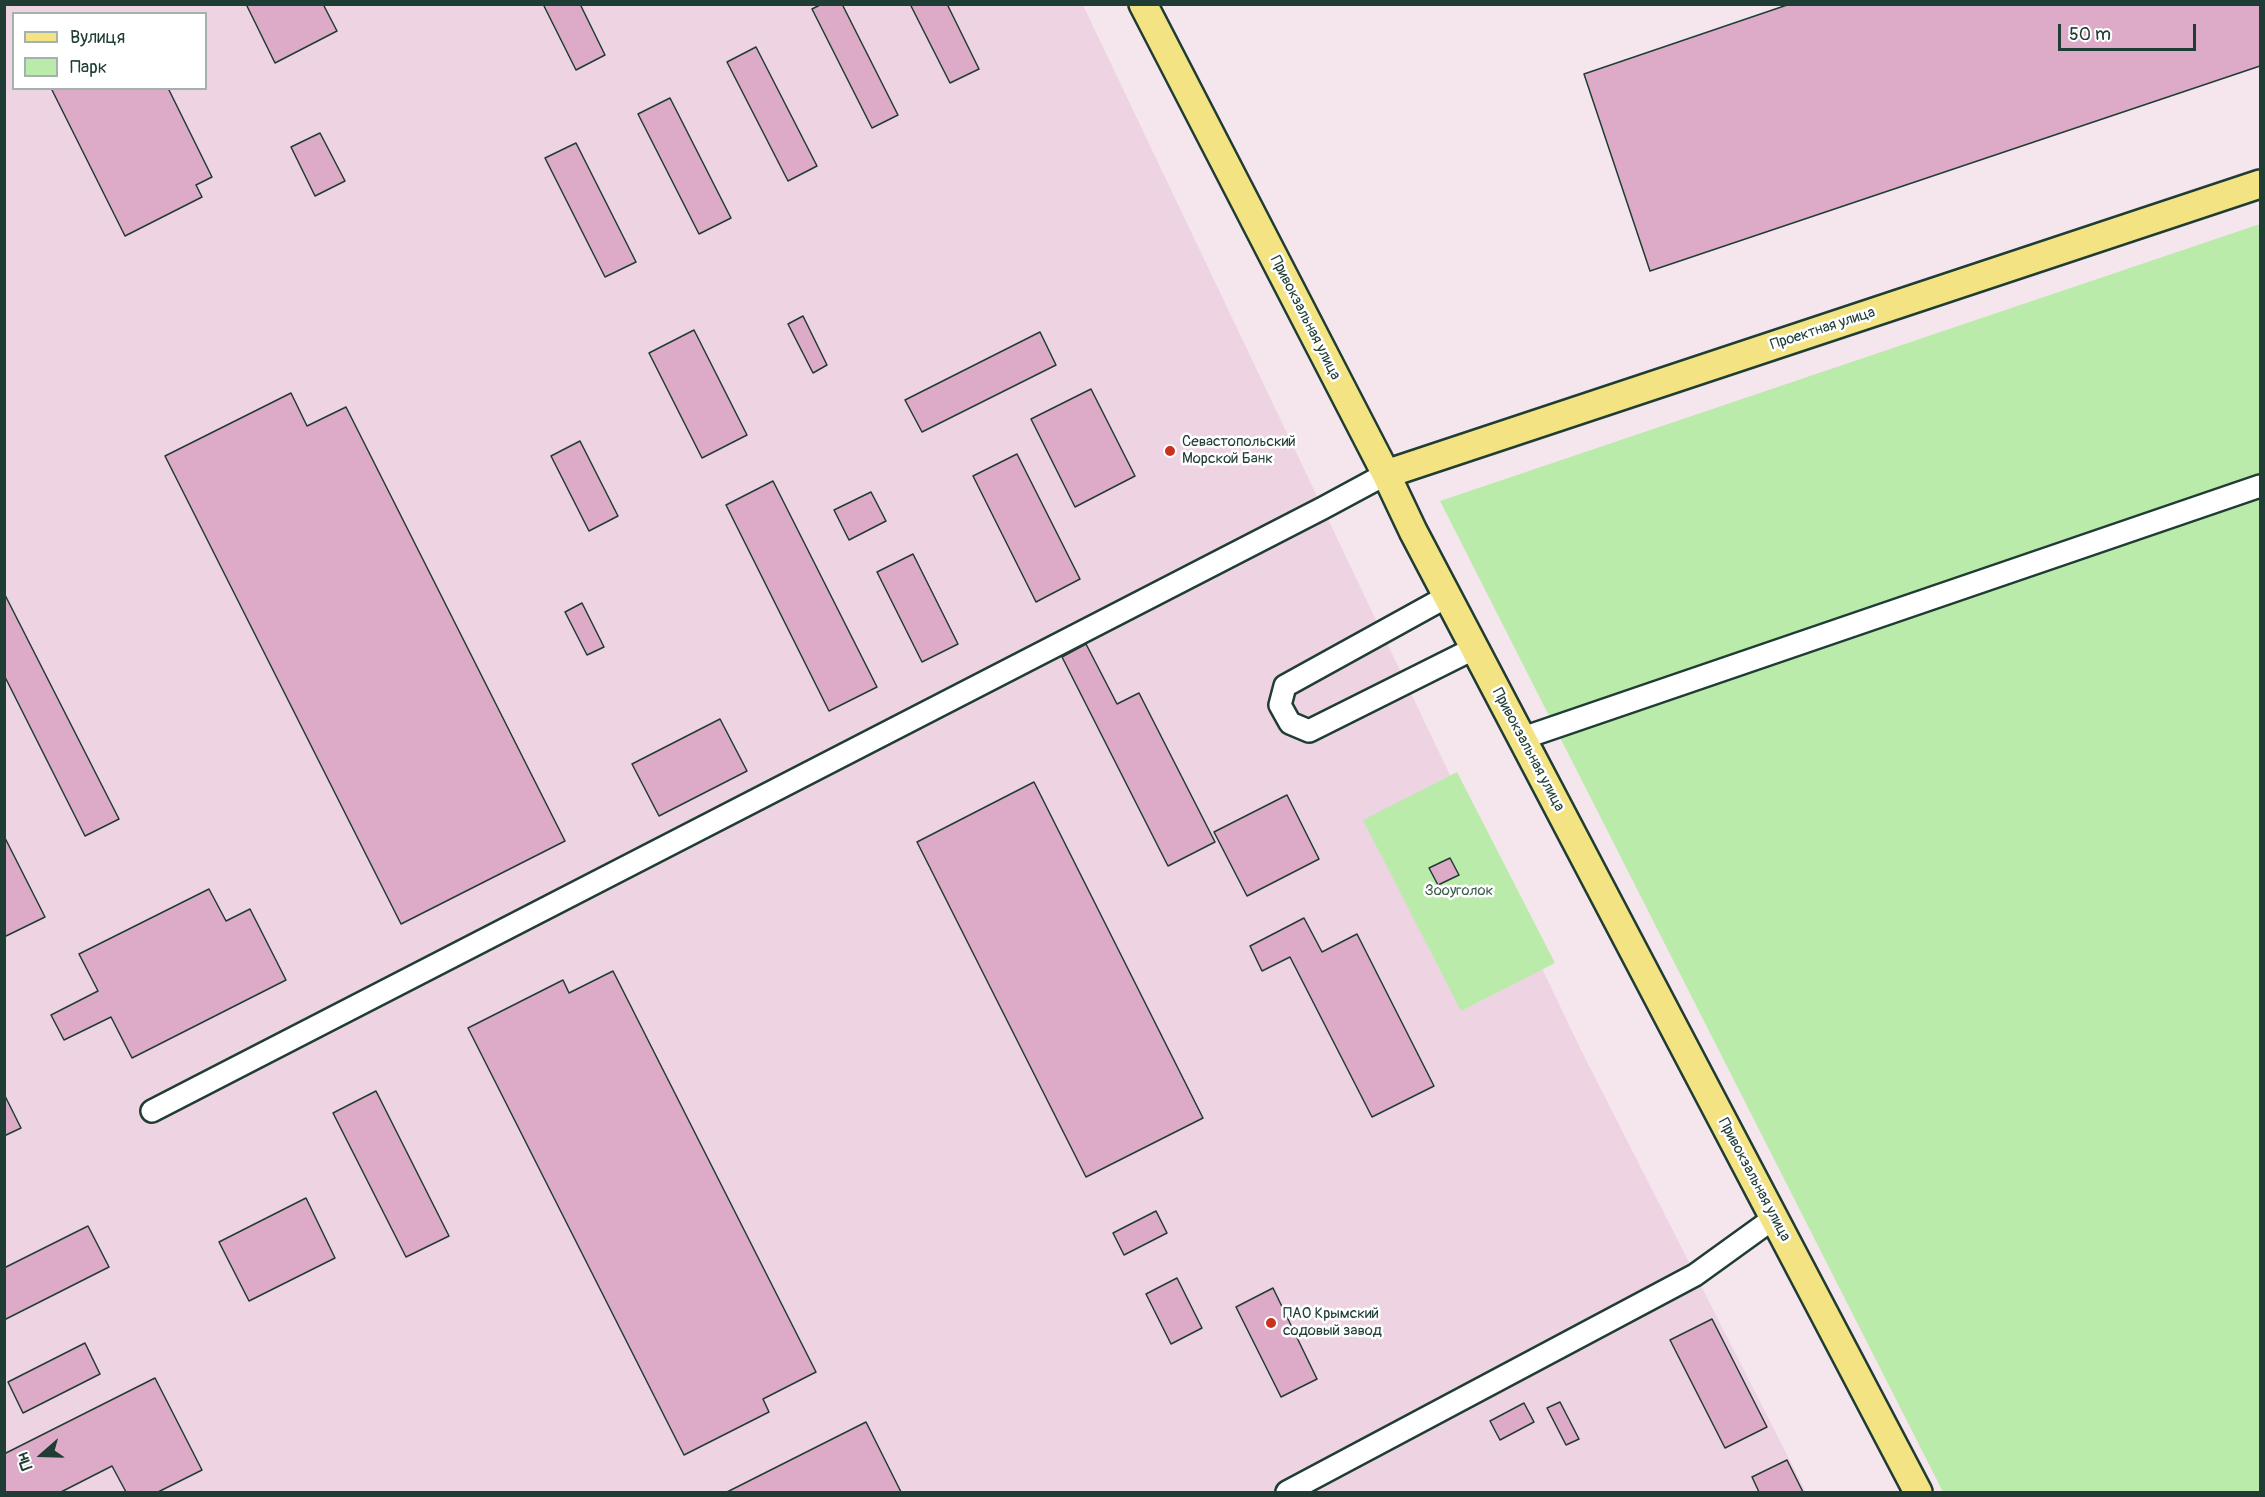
<!DOCTYPE html>
<html>
<head>
<meta charset="utf-8">
<style>
	body { margin:0 }
	#map { position:relative; width:2265px; height:1497px; overflow:hidden; background:#f5e6ee; font-family:Pangolin,sans-serif }
	canvas { display:block }
	.frame { position:absolute; inset:0; border:6px solid #1f3d34; pointer-events:none }
	.legend { position:absolute; left:12px; top:12px; width:195px; height:78px; box-sizing:border-box; background:#fff; border:2px solid #a5b1ae; margin:0; padding:8px 10px; list-style:none; font-size:18px; color:#1f3d34 }
	.legend li { display:flex; align-items:center; gap:12px; height:30px }
	.legend b { width:30px; border:2px solid #a5b1ae }
	.north { position:absolute; left:12px; top:1425px; width:60px; height:60px; -webkit-text-stroke:4px #fff; paint-order:stroke; rotate:250deg; font-size:16px; font-weight:700; line-height:24px; text-align:center; color:#1f3d34 }
	.north::after { content:''; display:block; margin:auto; width:21px; height:27px; background:#1f3d34; clip-path:polygon(50% 0,100% 100%,50% 72%,0 100%) }
	.scale { position:absolute; left:2058px; top:24px; width:138px; height:27px; box-sizing:border-box; border:3px solid #1f3d34; border-top:0; padding-left:8px; font-size:18px; line-height:21px; white-space:nowrap; color:#1f3d34; -webkit-text-stroke:4px #fff; paint-order:stroke }
</style>
</head>
<body>
<div id="map">
<canvas width="2265" height="1497"></canvas>
<div class="frame"></div>
<ul class="legend">
<li><b style="height:8px;background:#f4e382"></b>Вулиця</li>
<li><b style="height:16px;background:#bbebaa"></b>Парк</li>
</ul>
<div class="north">Пн</div>
<div class="scale">50 m</div>
</div>
<script>
const context = document.querySelector('canvas').getContext('2d');
context.lineJoin = 'round';
function fill(path, color) {
  context.fillStyle = color;
  context.fill(path, 'evenodd');
}
function trace(path, color, width, dash) {
  context.strokeStyle = color;
  context.lineWidth = width;
  context.lineCap = dash ? 'butt' : 'round';
  context.setLineDash(dash || []);
  context.stroke(path);
}
function write(font, color, halo, rows, align = 'center') {
  context.font = font + ' Pangolin,sans-serif';
  context.lineWidth = 5;
  context.setLineDash([]);
  context.textBaseline = 'middle';
  context.strokeStyle = halo;
  context.fillStyle = color;
  for (const [text, x, y, turn = 0] of rows) {
    context.save();
    context.translate(x, y);
    context.rotate((+turn || 0) * Math.PI / 180);
    context.textAlign = isNaN(turn) ? turn : align;
    if (halo) context.strokeText(text, 0, 0);
    context.fillText(text, 0, 0);
    context.restore();
  }
}
const built = new Path2D(`
	M5,5H1083L1581,1050L1806,1492H5ZM14,14H206V88H14Z`);
const green = new Path2D(`
	M2260,224V1492H1943L1440,501Z
	M1457,772L1555,963L1461,1011L1363,820Z`);
const building = new Path2D(`
	M246,4H323L337,31L275,63Z
	M543,4H580L605,55L576,70Z
	M822,4H842L898,115L872,128L812,9Z
	M910,4H947L979,69L950,83Z
	M1790,4H2260V66L1650,271L1584,74Z
	M756,47L817,166L788,181L727,62Z
	M51,88H168L212,177L196,185L202,197L125,236Z
	M670,98L731,218L699,234L638,114Z
	M320,133L345,181L315,196L291,147Z
	M576,143L636,262L605,277L545,158Z
	M803,316L827,365L813,373L788,324Z
	M694,330L747,435L702,458L649,353Z
	M1040,332L1056,365L922,432L905,400Z
	M1091,389L1135,476L1075,507L1031,419Z
	M291,393L307,426L346,407L565,841L401,924L165,456Z
	M580,441L618,516L589,531L551,456Z
	M1017,454L1080,579L1036,602L973,476Z
	M773,481L877,687L829,711L726,505Z
	M871,492L886,521L849,540L834,510Z
	M913,554L958,644L922,662L877,572Z
	M4,593L119,819L85,836L4,675Z
	M582,603L604,647L587,655L565,612Z
	M1086,644L1117,704L1139,693L1215,842L1168,866L1062,657Z
	M720,719L747,771L659,816L632,764Z
	M1034,782L1203,1118L1086,1177L917,842Z
	M1287,795L1319,859L1247,896L1214,832Z
	M4,836L45,917L4,937Z
	M1450,858L1459,875L1438,885L1429,868Z
	M209,889L226,921L250,909L286,980L132,1058L111,1017L64,1040L51,1015L98,991L79,954Z
	M1304,918L1322,952L1357,934L1434,1086L1372,1117L1290,957L1262,971L1250,946Z
	M613,971L816,1372L763,1399L769,1412L684,1455L468,1028L563,980L569,993Z
	M376,1091L449,1236L406,1257L333,1113Z
	M4,1094L21,1128L4,1136Z
	M306,1198L335,1258L249,1301L219,1242Z
	M1156,1211L1167,1233L1124,1255L1113,1233Z
	M88,1226L109,1267L4,1320V1268Z
	M1177,1278L1202,1328L1171,1344L1146,1294Z
	M1273,1288L1317,1379L1281,1397L1236,1307Z
	M1712,1319L1767,1427L1725,1448L1670,1340Z
	M85,1343L100,1374L23,1413L8,1382Z
	M155,1378L202,1470L158,1492H126L112,1466L61,1492H4V1454Z
	M1560,1402L1579,1439L1566,1445L1547,1408Z
	M1524,1403L1534,1422L1500,1440L1490,1421Z
	M866,1422L901,1492H727Z
	M1787,1460L1803,1492H1759L1752,1477Z`);
const minor = new Path2D(`
	M1448,596L1285,686L1280,705L1290,723L1309,731L1475,648
	M1523,738L2260,486
	M152,1111L1323,508L1386,474
	M1287,1492L1695,1275L1774,1218`);
const major = new Path2D(`
	M1143,4L1386,474L1413,531L1918,1492
	M1386,474L2260,184`);
const markers = [
	[1170,451,6,"#c8321e"],
	[1271,1323,6,"#c8321e"]
];
const streetNames = [
	["Привокзальная улица",1305,318,63],
	["Проектная улица",1823,329,-18],
	["Привокзальная улица",1528,750,62],
	["Привокзальная улица",1754,1180,62]
];
const poiNames = [
	["Севастопольский",1182,442],
	["Морской Банк",1182,459],
	["ПАО Крымский",1283,1314],
	["содовый завод",1283,1331]
];
const parkNames = [
	["Зооуголок",1459,891]
];
fill(built, '#eed4e2');
fill(green, '#bbebaa');
fill(building, '#ddabc7');
trace(building, '#1f3d34', 1.5);
trace(minor, '#1f3d34', 26);
trace(major, '#1f3d34', 32);
trace(minor, '#fff', 21);
trace(major, '#f4e382', 27);
for (const [x, y, r, color] of markers) {
  const dot = new Path2D();
  dot.arc(x, y, r, 0, 2 * Math.PI);
  context.fillStyle = color;
  context.fill(dot);
  trace(dot, '#fff', 2);
}
write('15px', '#1f3d34', '#fff', streetNames);
write('15px', '#1f3d34', '#fff', poiNames, 'left');
write('15px', '#3e604c', '#fff', parkNames);
</script>
</body>
</html>
